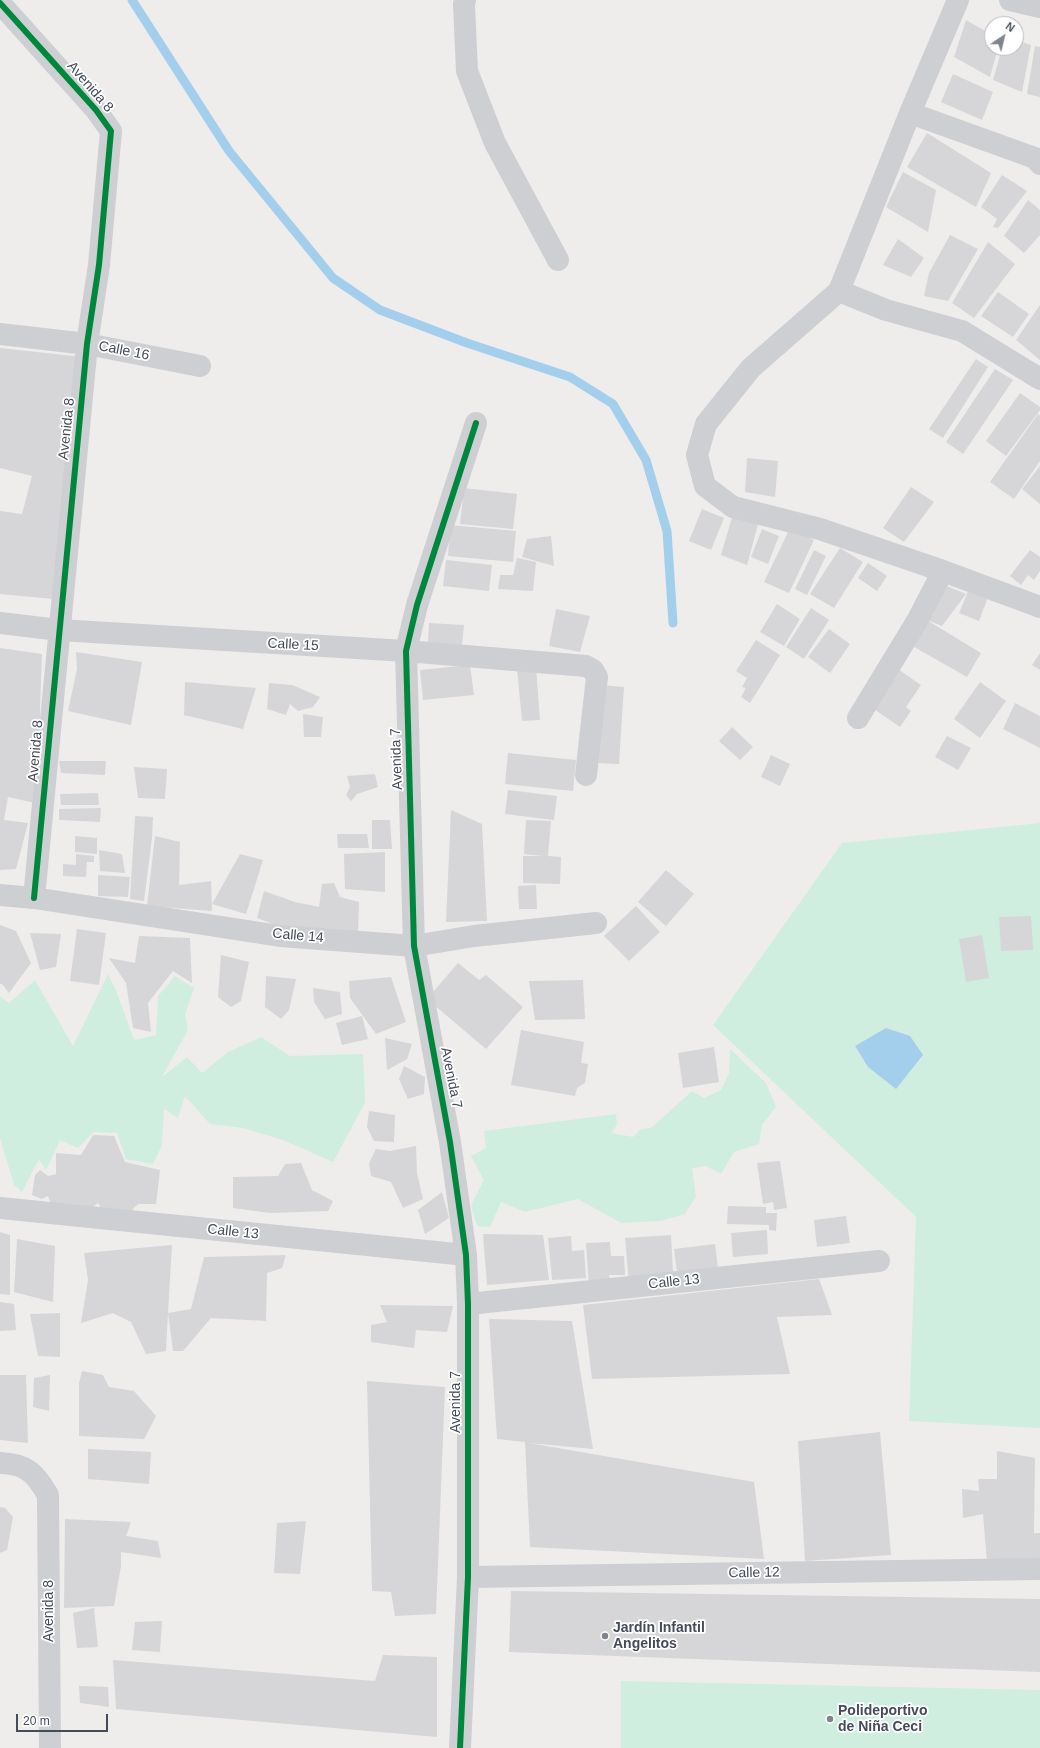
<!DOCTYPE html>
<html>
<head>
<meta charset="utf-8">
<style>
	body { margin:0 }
	#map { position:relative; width:1040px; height:1748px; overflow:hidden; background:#eeedec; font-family:Helvetica,sans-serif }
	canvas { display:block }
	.north { position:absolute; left:984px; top:16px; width:40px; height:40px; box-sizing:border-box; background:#fff; border:1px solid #b4b7bd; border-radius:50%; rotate:35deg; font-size:11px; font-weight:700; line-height:16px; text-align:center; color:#444b59 }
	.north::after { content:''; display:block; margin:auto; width:14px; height:18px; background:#80848c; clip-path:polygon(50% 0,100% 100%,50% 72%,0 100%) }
	.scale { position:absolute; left:16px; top:1714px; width:92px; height:18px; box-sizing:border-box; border:2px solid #444b59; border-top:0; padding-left:5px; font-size:12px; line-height:14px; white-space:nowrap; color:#444b59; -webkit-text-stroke:3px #fff; paint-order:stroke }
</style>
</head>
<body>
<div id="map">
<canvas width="1040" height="1748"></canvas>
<div class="north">N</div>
<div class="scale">20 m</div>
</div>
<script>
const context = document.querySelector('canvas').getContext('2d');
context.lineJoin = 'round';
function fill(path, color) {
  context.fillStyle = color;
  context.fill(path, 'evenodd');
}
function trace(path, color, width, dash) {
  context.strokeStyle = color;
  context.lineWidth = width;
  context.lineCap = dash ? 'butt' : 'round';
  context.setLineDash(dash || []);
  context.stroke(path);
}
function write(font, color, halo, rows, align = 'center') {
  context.font = font + ' Helvetica,sans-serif';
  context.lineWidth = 3.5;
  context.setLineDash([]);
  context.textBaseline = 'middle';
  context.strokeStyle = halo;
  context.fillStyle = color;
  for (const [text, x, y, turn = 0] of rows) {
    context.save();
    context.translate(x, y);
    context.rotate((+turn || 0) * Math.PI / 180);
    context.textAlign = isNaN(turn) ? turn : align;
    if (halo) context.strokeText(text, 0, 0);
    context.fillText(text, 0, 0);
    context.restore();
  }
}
const green = new Path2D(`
	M1040,823V1428L909,1421L916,1217L713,1025L842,843Z
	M108,974L116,990L134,1040L156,1035L158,996L175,976L194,988L185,1014L188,1030L162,1077L187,1057L202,1073L228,1052L261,1037L290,1056L363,1054L365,1103L333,1162L283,1140L243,1128L210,1124L185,1096L178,1118L164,1109L162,1145L153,1164L126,1159L117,1133L94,1132L78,1148L60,1140L46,1170L39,1159L22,1192L14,1185L0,1138V996L9,1003L35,980L73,1046Z
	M730,1049L766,1083L776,1107L762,1125L759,1144L734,1152L721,1174L706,1166L692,1168L696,1197L685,1214L661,1221L621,1223L578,1199L525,1212L501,1202L490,1227L477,1226L471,1205L484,1180L471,1156L486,1148L484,1131L616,1114L617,1124L612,1133L633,1137L641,1129L651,1128L692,1091L704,1098L721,1090L729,1073Z
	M621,1681L1040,1690V1748H621Z`);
const water = new Path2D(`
	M886,1028L910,1036L923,1055L896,1089L868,1067L855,1046Z`);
const stream = new Path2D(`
	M132,0L229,151L333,278L380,310L467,343L570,377L613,404L646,460L667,531L673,623`);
const building = new Path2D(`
	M966,20L992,35V48H998L990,77L954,57Z
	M1016,40L1031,45L1022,92L993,80L1002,48H1016Z
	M1035,46L1040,47V97L1027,94Z
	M953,74L993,92L982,120L941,102Z
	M927,133L991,173L976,207L907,167Z
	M903,172L936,190L928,232L886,207Z
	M1002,175L1027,191L998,228L993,227L997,219L981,207Z
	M1028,200L1040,210V235L1024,253L1004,236Z
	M950,235L978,249L948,301L924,296L929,273Z
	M898,239L924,258L911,277L883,265Z
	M988,242L1015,264L974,318L952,303Z
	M998,292L1029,314L1013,337L981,316Z
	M1040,305V360L1016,340Z
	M0,348L82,357L53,599L0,594V511L22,514L32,476L0,468Z
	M976,359L988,367L943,438L929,429Z
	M995,369L1013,380L963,454L946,442Z
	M1020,393L1040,407V410L1006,456L986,441Z
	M1038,414L1040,416V461L1014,499L990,482Z
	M747,458L778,461L775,497L745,492Z
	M1040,466V504L1022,489Z
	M911,487L934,502L904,542L883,528Z
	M464,488L517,494L513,529L460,524Z
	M702,509L724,518L711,550L689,541Z
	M733,514L759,521L747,565L721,555Z
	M450,525L516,531L513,562L448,556Z
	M790,528L814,540L789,593L764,582Z
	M762,529L779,536L768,564L751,557Z
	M551,536L554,566L522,557L527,539Z
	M840,548L863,562L834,608L810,594Z
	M814,550L826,556L807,595L795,589Z
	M1030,550L1040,557V571L1034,580L1028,575L1021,585L1010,576Z
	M517,558L536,562L533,591L498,589L500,575H513Z
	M446,560L492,565L489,591L443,586Z
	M868,563L887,576L877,591L858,578Z
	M939,583L966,594L942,626L925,619L981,653L967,677L909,644Z
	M969,589L988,597L979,621L959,613Z
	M777,604L800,619L784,646L760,632Z
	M811,608L829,620L804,659L786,647Z
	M556,609L590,616L580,652L549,646Z
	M429,623L464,625L462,645L428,643Z
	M829,629L850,644L830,673L808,657Z
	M756,640L780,655L750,703L741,697L746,688L742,687L747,678L736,671Z
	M0,648L42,654L40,709L41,756L35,803L8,797L4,820L28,823L16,869L0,870Z
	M76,652L142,662L131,725L68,711L77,669Z
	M1040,653V670L1032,665Z
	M470,665L474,695L423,700L420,670Z
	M536,667L540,720L522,721L517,668Z
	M895,667L921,685L906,707L911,711L900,727L868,705Z
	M185,682L256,688L243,729L184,715Z
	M980,682L1006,701L980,738L954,719Z
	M269,683L292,685L320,697L313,707L298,711L290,704L286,715L267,709Z
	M600,685L624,687L619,764L595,763Z
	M1015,703L1040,716V748L1003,729Z
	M303,714L323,717L321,737H304Z
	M732,727L753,747L740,760L719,741Z
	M947,736L971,748L958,770L935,757Z
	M508,753L576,760L573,791L505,784Z
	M771,755L790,764L780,786L761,777Z
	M59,761H106L105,775L61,773Z
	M134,767L167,769L165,799L138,798Z
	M375,774L378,787L357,794L351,801L346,795L350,787L347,776Z
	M508,790L557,796L554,820L505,814Z
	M98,793L99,805H61L60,794Z
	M101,808L100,822L59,820V809Z
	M451,810L482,824L487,921L446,922Z
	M135,816L153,817L152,838L144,901L130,899Z
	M372,820H390L392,849H372Z
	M526,820L551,821L548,856L561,857L560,884L523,883V856H543L524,854Z
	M337,834H367L369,848H338Z
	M75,836L97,838V854L75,852Z
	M155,836L180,842L179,885L211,881L212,911L147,906Z
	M99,850L122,854L125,873L100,871Z
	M385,852V892L345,889L344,854Z
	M76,854L94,856V862H87L86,877L63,876V864L76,865Z
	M240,854L263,860L246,914L212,904Z
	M666,870L694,894L666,926L638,902Z
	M98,875L130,877L128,897L98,896Z
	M334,883L340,897L359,902L358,931H291L257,918L264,891L295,902L319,907L322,884Z
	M536,885L537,909H519L518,886Z
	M636,906L660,932L629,961L604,936Z
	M1031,916L1033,950L1001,951L999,917Z
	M0,925L16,931L31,963L9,993L2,984H0Z
	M77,929L106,933L99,985L70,981Z
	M30,933L61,934L56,967L40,970Z
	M982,935L989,978L966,982L959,939Z
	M139,936L190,938L192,983L173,971L148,1003L151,1032L133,1028L126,983L109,958L135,963Z
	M221,955L249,962L241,1001L231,1007L218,997Z
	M458,963L479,980L486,975L523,1007L486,1049L427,999Z
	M266,976L296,979L289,1010L281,1019L265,1007Z
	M391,977L406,1022L376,1034L350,998L349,981Z
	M583,980L585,1019L535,1020L529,981Z
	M313,988L340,992L342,1014L325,1019L314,1002Z
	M362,1016L368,1039L342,1045L336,1023Z
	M521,1030L584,1042L581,1063L588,1064L585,1083L577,1088L575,1096L511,1085Z
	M385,1038L412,1044L407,1059L387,1070Z
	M714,1047L719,1082L683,1088L678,1053Z
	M404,1066L425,1077L424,1094L408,1099L399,1079Z
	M369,1111L395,1115L394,1142L374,1141L367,1127Z
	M93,1135L114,1136L125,1162L160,1170L156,1204H138L127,1215L104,1213L98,1203L87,1211L52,1207L48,1196L42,1199L32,1195L35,1175L40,1170L48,1176L56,1174V1153L81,1155Z
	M416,1146L417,1173L423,1199L403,1208L391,1182L371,1176L369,1163L376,1149L390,1151Z
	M780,1161L787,1208L774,1210L773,1202L763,1204L757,1163Z
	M301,1163L312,1190L333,1201L328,1211L270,1213L233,1208V1177L278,1176L285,1164Z
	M442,1192L449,1218L425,1234L418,1210Z
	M728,1206L766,1207V1213H777L776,1231L769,1230V1225L727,1224Z
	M846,1216L850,1243L817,1247L814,1220Z
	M767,1230L768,1254L733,1257L731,1233Z
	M0,1232L10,1235V1295L0,1294Z
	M483,1234L543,1235L549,1280L487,1285Z
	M671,1235L673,1272L629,1283L625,1238Z
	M571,1236L572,1251L584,1250L586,1278L552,1280L548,1238Z
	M17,1239L55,1246L53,1302L14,1292Z
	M610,1242L611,1256H624L625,1275H609L610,1285L589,1286L586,1243Z
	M715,1244L718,1268L677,1272L674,1249Z
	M172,1245L168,1313L191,1309L204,1257L286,1255L282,1268L267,1273L266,1321L211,1318L183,1351H173L168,1313L166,1351L146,1354L131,1322L113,1313L81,1323L88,1280L84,1253Z
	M819,1279L832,1315L777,1317L790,1374L592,1379L583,1305Z
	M0,1302L14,1304L16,1330L0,1331Z
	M380,1305L453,1306L447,1332L416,1330L414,1348L371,1342V1325L387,1322Z
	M60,1313V1357L38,1356L30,1314Z
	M489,1319L572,1321L593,1449L529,1443L754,1482L764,1559L530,1547L525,1442L497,1439Z
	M82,1371L103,1375L109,1387L134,1391L156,1416L144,1439L79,1436V1383Z
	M0,1375H26L28,1443L0,1440Z
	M50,1375L49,1411L33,1407L34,1378Z
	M367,1381L445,1387L436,1614L395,1616L391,1592L372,1591Z
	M880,1432L891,1555L805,1561L798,1441Z
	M88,1449L151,1452L149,1484L88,1479Z
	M997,1451L1035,1458L1034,1533H1040V1559L987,1562L983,1514L963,1518L962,1489L979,1491L978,1479H997Z
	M0,1507L5,1508L13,1517L7,1550L0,1553Z
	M65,1519L131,1522L126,1536L158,1541L161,1558L121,1552V1566L114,1606L64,1608Z
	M306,1521L300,1574L274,1573L277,1523Z
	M511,1591L1040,1599V1672L509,1652Z
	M94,1608L98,1647L77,1648L73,1613Z
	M162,1621L160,1652L132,1650L135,1622Z
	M383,1655L437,1657V1737L116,1709L113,1660L375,1681Z
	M79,1686L108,1687L109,1707L80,1703Z`);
const street = new Path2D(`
	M465,0L464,4L467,71L495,143L558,260
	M958,0L910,113L839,291L751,368L706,424L697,455L705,486L733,507L820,529L943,571L1040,607
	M0,3L96,110L111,131L99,265L87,344L34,898
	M910,113L1035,158L1040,164
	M839,291L886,310L962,331L1040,379
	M0,334L87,344L200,366
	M0,623L59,630L406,651L586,666L593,670L597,677L586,775
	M858,718L917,621L943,571
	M0,895L34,898L280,936L414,946L474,936L596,923
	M0,1208L466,1255
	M468,1304L879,1261
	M0,1463C27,1464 35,1473 48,1495L50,1748
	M468,1577L1040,1569
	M460,1748L468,1577V1304L466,1255L450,1142L414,946L406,651L417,605L476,423`);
const secondary = new Path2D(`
	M1010,0L1040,7`);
const cycleway = new Path2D(`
	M0,3L96,110L111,131L99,265L87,344L34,898
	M460,1748L468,1577V1304L466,1255L450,1142L414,946L406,651L417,605L476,423`);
const markers = [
	[605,1636,4,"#80848c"],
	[830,1719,4,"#80848c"]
];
const streetNames = [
	["Avenida 8",90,87,49],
	["Calle 16",124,351,11],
	["Avenida 8",67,429,-84],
	["Calle 15",293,645,3],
	["Avenida 8",36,751,-85],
	["Avenida 7",397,759,-92],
	["Calle 14",298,936,5],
	["Avenida 7",451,1078,79],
	["Calle 13",233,1232,6],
	["Calle 13",674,1282,-6],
	["Avenida 7",456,1402,-90],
	["Calle 12",754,1573,-1],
	["Avenida 8",49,1611,-90]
];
const poiNames = [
	["Jardín Infantil",613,1628],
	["Angelitos",613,1644],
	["Polideportivo",838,1711],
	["de Niña Ceci",838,1727]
];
fill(green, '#d0eee0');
fill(water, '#a4cfec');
trace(stream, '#a4cfec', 9);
fill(building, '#d6d6d8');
trace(street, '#cdcfd2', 22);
trace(secondary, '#cdced2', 22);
trace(cycleway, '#00873e', 6);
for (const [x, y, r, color] of markers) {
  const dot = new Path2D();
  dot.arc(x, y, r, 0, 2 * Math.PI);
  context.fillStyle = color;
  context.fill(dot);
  trace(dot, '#fff', 1.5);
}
write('14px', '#444b59', '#fff', streetNames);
write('bold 14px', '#444b59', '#fff', poiNames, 'left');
</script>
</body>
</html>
